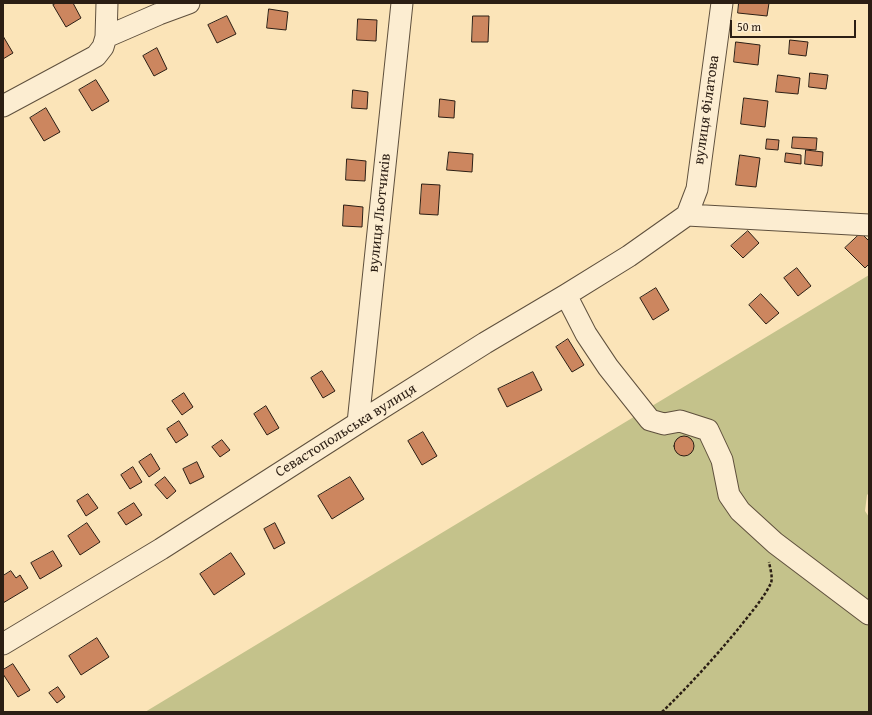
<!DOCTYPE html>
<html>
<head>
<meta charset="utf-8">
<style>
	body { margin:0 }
	#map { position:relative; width:872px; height:715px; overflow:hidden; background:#fbe4b8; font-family:"Gentium Book Plus",serif }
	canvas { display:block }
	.frame { position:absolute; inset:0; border:4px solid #2b1e14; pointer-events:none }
	.scale { position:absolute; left:730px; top:20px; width:126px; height:18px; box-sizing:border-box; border:2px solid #2b1e14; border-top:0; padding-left:5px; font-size:12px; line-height:14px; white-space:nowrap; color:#2b1e14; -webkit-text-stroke:3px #fcedd1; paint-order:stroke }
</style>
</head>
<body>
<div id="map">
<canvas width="872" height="715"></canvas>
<div class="frame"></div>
<div class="scale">50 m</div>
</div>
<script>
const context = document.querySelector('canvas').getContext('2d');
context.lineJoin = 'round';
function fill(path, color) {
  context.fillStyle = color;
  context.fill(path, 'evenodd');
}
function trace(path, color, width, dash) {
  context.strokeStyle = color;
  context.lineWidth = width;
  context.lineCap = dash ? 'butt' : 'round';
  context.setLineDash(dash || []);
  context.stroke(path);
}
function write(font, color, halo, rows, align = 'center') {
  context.font = font + ' "Gentium Book Plus",serif';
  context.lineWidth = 3;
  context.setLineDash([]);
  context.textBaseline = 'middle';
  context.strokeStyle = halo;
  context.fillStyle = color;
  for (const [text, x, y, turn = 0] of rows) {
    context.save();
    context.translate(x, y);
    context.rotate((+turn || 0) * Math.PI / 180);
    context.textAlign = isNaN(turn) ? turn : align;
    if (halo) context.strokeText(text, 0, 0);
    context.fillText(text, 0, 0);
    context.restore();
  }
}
const green = new Path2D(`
	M869,275V493L867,495L865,511L869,517V712H145Z`);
const building = new Path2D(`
	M57,3H73L81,18L66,27L53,5Z
	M739,3H769L767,16L738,13Z
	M269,9L288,12L286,30L267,28Z
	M227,16L236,34L217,43L208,25Z
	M473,16H489L488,42H472Z
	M358,19L377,20L376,41L357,40Z
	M3,36L13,53L3,59Z
	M790,40L808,42L806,56L789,54Z
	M736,42L760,45L758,65L734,62Z
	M157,48L167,69L154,76L143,56Z
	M810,73L828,75L826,89L809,87Z
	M778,75L800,78L798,94L776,92Z
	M96,80L109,101L92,111L79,90Z
	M353,90L368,92L367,109L352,108Z
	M744,98L768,101L765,127L741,124Z
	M440,99L455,101L454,118L439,117Z
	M46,108L60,132L44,141L30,118Z
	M793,137L817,138L816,150L792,148Z
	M767,139L779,140L778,150L766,149Z
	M806,150L823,152L822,166L805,164Z
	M449,152L473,154L472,172L447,170Z
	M786,153L801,155V164L785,162Z
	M740,155L760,158L756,187L736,185Z
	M347,159L366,161L365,181L346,180Z
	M422,184L440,185L438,215L420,214Z
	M344,205L363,207L362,227L343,226Z
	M748,231L759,243L743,258L731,246Z
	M861,233L869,241V264L865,268L845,248Z
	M797,268L811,286L798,296L784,278Z
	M656,288L669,310L653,320L640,298Z
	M761,294L779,313L766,324L749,305Z
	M568,339L584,365L572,372L556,347Z
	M322,371L335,391L323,398L311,378Z
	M533,372L542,390L507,407L498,389Z
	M184,393L193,407L182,415L172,401Z
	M266,406L279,428L267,435L254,414Z
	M179,421L188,435L176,443L167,429Z
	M423,432L437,456L422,465L408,441Z
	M674 446a10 10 0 1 1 20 0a10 10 0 1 1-20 0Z
	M222,440L230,450L220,457L212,447Z
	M151,454L160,469L149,477L139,462Z
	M197,462L204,477L190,484L183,469Z
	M133,467L142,482L130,489L121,475Z
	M165,477L176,491L167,499L155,485Z
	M350,477L364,499L332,519L318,496Z
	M88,494L98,508L86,516L77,501Z
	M134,503L142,515L126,525L118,513Z
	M87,523L100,542L80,555L68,536Z
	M275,523L285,543L274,549L264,529Z
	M53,551L62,566L40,579L31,563Z
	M231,553L245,574L214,595L200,574Z
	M11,571L16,578L20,575L28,588L3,603V576Z
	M97,638L109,657L81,675L69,656Z
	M13,664L30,690L18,697L3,674V670Z
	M58,687L65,697L57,703L49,693Z`);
const path = new Path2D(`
	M662,712C689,686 715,657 739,628C749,615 764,598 771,583C773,577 770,568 769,562`);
const minor = new Path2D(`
	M106,37L159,14L189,3
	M3,106L96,56L103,47L106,37L107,3
	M687,215L697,189L722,3
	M687,215L869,225
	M566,295L586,334L608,367L650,420L664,424L680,421L708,430L722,460L729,495L740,511L775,543L869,614
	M358,423L402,3
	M3,644L161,549L358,423L485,343L566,295L629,256L687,215`);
const streetNames = [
	["вулиця Філатова",707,110,-82],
	["вулиця Льотчиків",380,213,-84],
	["Севастопольська вулиця",346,431,-32]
];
fill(green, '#c4c28b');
fill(building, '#cc865f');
trace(building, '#2b1e14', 1);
trace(minor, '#5f503d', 23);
trace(path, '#2b1e14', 2.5, [3, 2]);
trace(minor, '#fcedd1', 21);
write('15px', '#2b1e14', '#fcedd1', streetNames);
</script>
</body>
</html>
